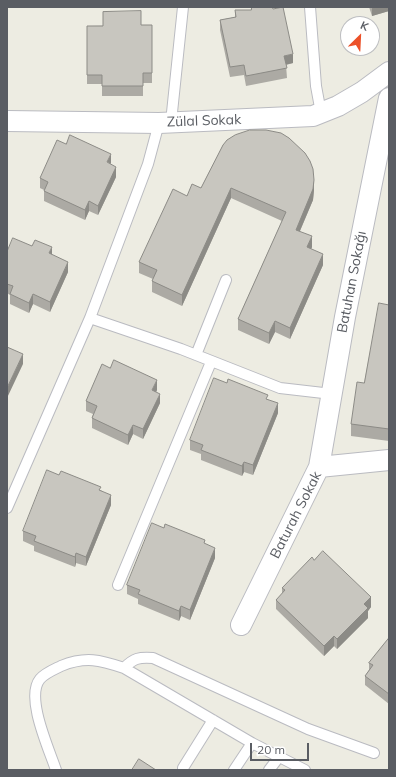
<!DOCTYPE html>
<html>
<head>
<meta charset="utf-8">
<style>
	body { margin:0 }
	#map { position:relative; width:396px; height:777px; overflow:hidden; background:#edece2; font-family:Mulish,sans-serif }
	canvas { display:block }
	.frame { position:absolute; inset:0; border:8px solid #5a5d63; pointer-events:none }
	.north { position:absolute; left:340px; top:16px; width:40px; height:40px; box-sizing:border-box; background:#fff; border:1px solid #bdbec1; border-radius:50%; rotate:24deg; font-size:11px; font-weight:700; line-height:16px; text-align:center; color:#5a5d63 }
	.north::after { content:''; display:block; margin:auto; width:14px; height:18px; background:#ec5129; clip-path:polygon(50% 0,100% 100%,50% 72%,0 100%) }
	.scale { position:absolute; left:250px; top:743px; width:59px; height:18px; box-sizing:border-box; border:2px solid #5a5d63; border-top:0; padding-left:5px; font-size:12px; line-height:14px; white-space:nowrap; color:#5a5d63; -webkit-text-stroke:3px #fff; paint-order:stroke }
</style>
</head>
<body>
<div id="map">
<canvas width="396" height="777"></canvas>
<div class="frame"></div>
<div class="north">K</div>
<div class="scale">20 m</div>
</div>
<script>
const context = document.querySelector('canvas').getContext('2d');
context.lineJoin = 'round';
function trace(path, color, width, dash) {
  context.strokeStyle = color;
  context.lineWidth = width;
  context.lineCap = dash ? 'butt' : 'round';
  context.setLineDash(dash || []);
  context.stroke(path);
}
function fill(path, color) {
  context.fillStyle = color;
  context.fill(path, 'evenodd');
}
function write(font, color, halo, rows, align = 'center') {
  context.font = font + ' Mulish,sans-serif';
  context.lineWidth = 3;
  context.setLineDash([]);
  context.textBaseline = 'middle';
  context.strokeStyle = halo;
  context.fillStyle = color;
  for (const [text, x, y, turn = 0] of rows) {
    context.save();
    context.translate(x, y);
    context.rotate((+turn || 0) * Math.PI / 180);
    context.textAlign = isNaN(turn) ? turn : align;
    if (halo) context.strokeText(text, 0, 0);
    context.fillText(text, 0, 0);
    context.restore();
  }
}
const lane = new Path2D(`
	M310,7L316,86L321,113
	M171,122L183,7
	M90,318L181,349L280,388L332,394
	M196,355L226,280
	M7,508L90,318L148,164L159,123
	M118,585L211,362
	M124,668C134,658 139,657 153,658L308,729L374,753
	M183,768L213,720
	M56,770C49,749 25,697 40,679C45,673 55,669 61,666C86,656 100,660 124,668L252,743L305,770
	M234,770L252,743
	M269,770L279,757`);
const street = new Path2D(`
	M7,121L159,123L313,116L338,106L362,92L389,72
	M319,467L345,317L389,98
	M241,625L319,467L389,460`);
const wall = new Path2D(`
	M369,7H389V11L372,16Z
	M235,10L293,63L286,65L287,78L246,86L244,75L230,77L220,30V20L235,17Z
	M152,25V83H143V96H102V84H87V26Z
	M223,145L314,190L313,200L300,231L312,247L311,249L323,265L290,339L275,332L269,344L238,330V319L282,221L231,198L182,306L152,292V281L153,279L139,273V262L187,196L201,188Z
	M111,164L116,177L98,215L89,211L85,220L44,201V190L40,188V178Z
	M7,252L52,255L68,272L50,312L33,304L29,313L10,304V295L7,293Z
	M389,305V441L351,436V424Z
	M157,390L156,392L160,403L143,439L133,434L128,445L92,428V418L93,414L86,411V401Z
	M268,399L278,413L253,475L244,472L242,476L201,460V454L190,450V440Z
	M101,490L111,505L86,566L76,563L75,567L34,551V546L23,541V531Z
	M205,544L215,558L190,620L181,616L179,621L138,604V599L127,594V585Z
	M282,588L371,607L368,611V618L337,649L334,646L324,656L276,609V600L282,594Z
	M389,638V704L365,685V676L369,670V663Z`);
const shadedWall = new Path2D(`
	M372,7H389V11L372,16Z
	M293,54V63L284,65V56Z
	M111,154V164L107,162Z
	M116,167V177L98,215V206Z
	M314,180V190L313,200L296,240V230Z
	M231,188V198L182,306V295Z
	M89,201V211L85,220V210Z
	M312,236V247L307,258V247Z
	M52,247V257L49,253Z
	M323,254V265L290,339V328Z
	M68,262V272L50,312V302Z
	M33,294V304L29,313V303Z
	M275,321V332L269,344V333Z
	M23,354V364L7,398V388Z
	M157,380V390L152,400V390Z
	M160,394V403L143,439V429Z
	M278,403V413L253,475V465Z
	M133,425V434L128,445V435Z
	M244,462V472L242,476V466Z
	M111,495V505L86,566V557Z
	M215,548V558L190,620V610Z
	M76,553V563L75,567V557Z
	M371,597V607L368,611V618L337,649V639L364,604Z
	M181,606V616L179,621V611Z
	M334,636V646L324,656V646Z`);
const building = new Path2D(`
	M252,7H272L273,9L283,7L293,54L284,56L287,68L246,76L244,65L230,67L220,20L236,17L235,10H251Z
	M141,11V25H152V73H143V86H102V75H87V26H103V12Z
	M250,130H266L281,133L289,138L305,153L310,161L313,169L314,180L313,189L296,230L312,236L307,247L323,254L290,328L275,321L269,333L238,319L286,212L231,188L182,295L152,281L157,270L139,262L173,189L187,196L192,184L201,188L223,145L227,140L235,135Z
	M70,135L111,154L107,162L116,167L98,206L89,201L85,210L44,191L48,182L40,178L57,140L66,144Z
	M13,238L32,246L35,240L52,247L49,253L68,262L50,302L33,294L29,303L10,294L13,286L7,284V252Z
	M379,303L389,305V429L351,424L357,382L364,383Z
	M7,347L23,354L7,388Z
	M114,360L157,380L152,390L160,394L143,429L133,425L128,435L92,418L97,406L86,401L102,364L110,368Z
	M214,378L227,383L228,379L268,395L266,399L278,403L253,465L244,462L242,466L201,450L203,445L190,440Z
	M47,470L59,475L61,471L101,487L99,490L111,495L86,557L76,553L75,557L34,541L36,536L23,531Z
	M152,523L164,528L165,524L205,540L204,543L215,548L190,610L181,606L179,611L138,594L140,590L127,585Z
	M323,551L371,597L364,604L368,608L337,639L334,636L324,646L276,600L285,590L282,588L312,557L314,560Z
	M389,638V694L365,676L373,665L369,663Z
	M139,759L156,770H132Z`);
const streetNames = [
	["Zülal Sokak",204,121,-2],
	["Batuhan Sokağı",352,282,-79],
	["Baturah Sokak",296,515,-63]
];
trace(lane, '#babbc1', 12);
trace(street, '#babbc1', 22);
trace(lane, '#fff', 10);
trace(street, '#fff', 20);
fill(wall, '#acaaa4');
fill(shadedWall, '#8c8b86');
fill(building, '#c8c6bf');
trace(building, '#8c8b86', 1);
write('14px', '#5a5d63', '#fff', streetNames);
</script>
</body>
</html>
